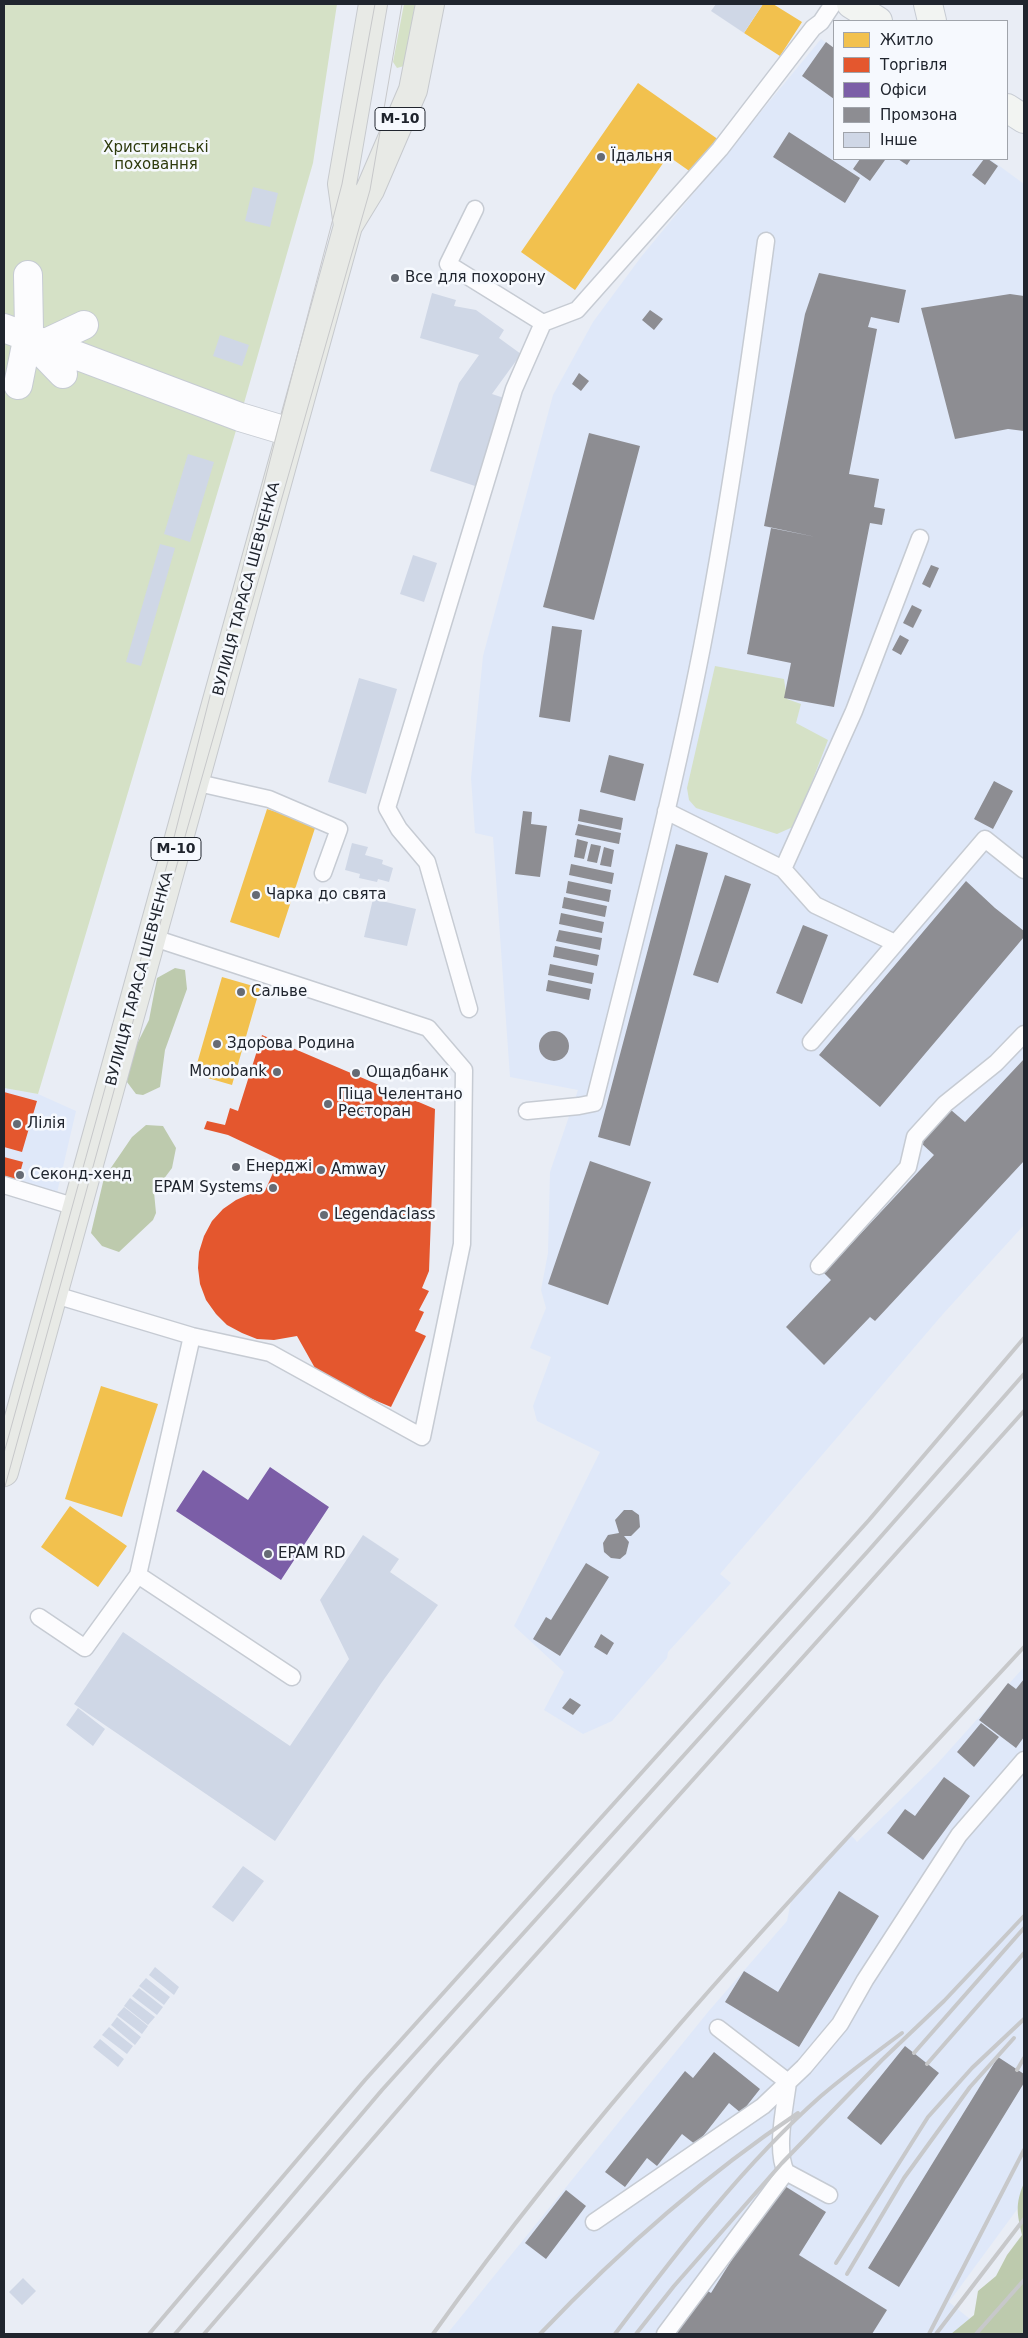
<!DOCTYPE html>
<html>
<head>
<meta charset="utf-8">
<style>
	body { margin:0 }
	#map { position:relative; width:1028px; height:2338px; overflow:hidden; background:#e9edf5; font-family:"DejaVu Sans",sans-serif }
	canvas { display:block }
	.frame { position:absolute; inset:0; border:5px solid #20252e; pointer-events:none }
	.legend { position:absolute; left:833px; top:20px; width:175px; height:140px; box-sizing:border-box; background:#f6f9fe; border:1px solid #a0a4ab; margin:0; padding:6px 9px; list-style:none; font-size:15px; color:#20252e }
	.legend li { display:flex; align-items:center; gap:10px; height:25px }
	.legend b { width:25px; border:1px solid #a0a4ab }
</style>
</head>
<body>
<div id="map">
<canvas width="1028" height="2338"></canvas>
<div class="frame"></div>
<ul class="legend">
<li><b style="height:14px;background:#f2c14e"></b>Житло</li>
<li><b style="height:14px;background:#e4572e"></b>Торгівля</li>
<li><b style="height:14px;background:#7b5ea7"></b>Офіси</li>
<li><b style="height:14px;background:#8d8d92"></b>Промзона</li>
<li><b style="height:14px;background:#cfd7e6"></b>Інше</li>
</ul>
</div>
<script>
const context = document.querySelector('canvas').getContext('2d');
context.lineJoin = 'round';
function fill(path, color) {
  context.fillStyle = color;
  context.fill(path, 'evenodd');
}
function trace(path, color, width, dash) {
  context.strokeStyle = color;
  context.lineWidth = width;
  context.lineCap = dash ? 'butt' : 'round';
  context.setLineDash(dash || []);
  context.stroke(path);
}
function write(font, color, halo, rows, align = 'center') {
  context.font = font + ' "DejaVu Sans",sans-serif';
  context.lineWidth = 5;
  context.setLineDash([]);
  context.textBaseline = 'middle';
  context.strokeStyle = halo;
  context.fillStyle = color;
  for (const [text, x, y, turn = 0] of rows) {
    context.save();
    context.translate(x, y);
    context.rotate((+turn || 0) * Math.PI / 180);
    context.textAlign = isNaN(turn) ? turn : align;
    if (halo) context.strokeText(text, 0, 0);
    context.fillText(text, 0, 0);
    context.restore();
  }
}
const built = new Path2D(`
	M821,39L834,48V159H990L1024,184V1225L943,1314L720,1574L731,1583L668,1652L667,1658L612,1721L583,1734L544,1710L564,1672L514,1626L600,1452L537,1421L533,1406L551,1357L530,1348L546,1308L541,1290L548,1253L550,1172L578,1090L510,1077L493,837L475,833L471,778L483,656L553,395L593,322L641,257Z
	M4,1088L38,1094L76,1111L53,1210L4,1192Z
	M1024,1667V2200L949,2302L988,2334H447L708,2012L787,1921L791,1901L851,1835L857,1842L937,1764Z`);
const green = new Path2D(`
	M4,4H337L313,163L240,417L38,1094L4,1088Z
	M404,4H415L404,66L397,68L393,62Z
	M715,666L784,679L787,699L801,704L796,723L828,740L795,826L777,834L696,808L689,800L687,788Z`);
const forest = new Path2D(`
	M175,968L185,970L187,989L165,1050L160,1087L143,1095L136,1094L127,1082L131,1056L149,1020L157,978Z
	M146,1125L163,1126L176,1148L172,1168L154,1192L156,1213L153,1220L119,1252L102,1246L91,1233L104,1178L132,1137Z
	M1024,2183V2334H951L974,2315L978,2291L996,2276L1007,2255L1022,2235C1017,2213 1015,2204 1024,2183Z`);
const homes = new Path2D(`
	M763,4H773L802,22L780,56L744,33Z
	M638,83L719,140L695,175L668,156L575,290L521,252Z
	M267,809L316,825L279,938L230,922Z
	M222,977L260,988L232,1085L194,1074Z
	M101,1386L158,1404L122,1517L65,1499Z
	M70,1506L127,1546L98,1587L41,1547Z`);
const shops = new Path2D(`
	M262,1035L435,1109L429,1271L422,1288L429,1291L419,1310L424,1312L415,1331L426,1336L391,1407L320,1377L297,1336L274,1340L257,1339L242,1333L227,1325L216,1314L206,1300L200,1284L198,1268L199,1252L204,1236L212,1221L223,1209L236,1200L252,1193L265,1191L279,1159L228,1135L204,1129L207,1121L225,1125L230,1108L238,1111Z
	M4,1092L37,1101L22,1152L4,1147Z
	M4,1157L23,1162L18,1180L4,1176Z`);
const offices = new Path2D(`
	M270,1467L329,1507L281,1580L176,1511L203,1470L248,1500Z`);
const industry = new Path2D(`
	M826,42L834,48V99L802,76Z
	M789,132L860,178L845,203L773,157Z
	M860,159H883L885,160L870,181L853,169Z
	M898,159H911L907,165Z
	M984,159H988L998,166L985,185L972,175Z
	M819,273L906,290L899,323L871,317L868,327L877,329L849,474L879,479L874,507L885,509L882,525L870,523L834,707L784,698L791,663L747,654L771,528L816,537L764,526L805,314Z
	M1010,294L1024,296V431L1008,429L955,439L921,308Z
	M650,310L663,319L654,330L642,320Z
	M579,373L589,381L581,391L572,384Z
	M589,433L640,446L594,620L543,607Z
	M931,565L939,568L930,588L922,584Z
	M912,605L922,610L913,628L903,623Z
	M552,626L582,630L570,722L539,717Z
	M900,635L909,640L901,655L892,650Z
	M609,755L644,764L635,801L600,792Z
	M994,781L1013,791L993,829L974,819Z
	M580,809L623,818L621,830L578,821Z
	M523,811L532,812L531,824L547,826L540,877L515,874Z
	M578,824L621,833L619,844L575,835Z
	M577,839L588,842L584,859L574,857Z
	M591,844L601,846L597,863L587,861Z
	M676,844L708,853L630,1146L598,1137Z
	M604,847L614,850L611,867L600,865Z
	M571,864L614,873L612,884L569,875Z
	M725,875L751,884L718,983L693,975Z
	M568,881L611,890L609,902L566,893Z
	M966,881L995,908L1024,931V937L880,1107L819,1055Z
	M564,897L607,906L605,917L562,908Z
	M561,913L604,922L602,933L559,924Z
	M803,925L828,935L802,1004L776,993Z
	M559,930L602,938L600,950L556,941Z
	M555,946L599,955L597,966L553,957Z
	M550,964L594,973L592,984L548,975Z
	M548,980L591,989L589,1000L546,991Z
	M539 1046a15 15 0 1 1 30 0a15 15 0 1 1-30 0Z
	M1024,1059V1161L875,1321L870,1317L824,1365L786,1327L831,1280L824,1273L934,1155L921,1143L951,1110L965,1122Z
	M590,1161L651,1182L608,1305L548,1284Z
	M624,1510H632L639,1515L640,1527L631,1536H624L629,1542L626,1554L620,1559L611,1558L604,1552L603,1543L608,1535L619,1533L615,1520Z
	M586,1563L609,1577L560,1656L533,1639L546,1617L551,1620Z
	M601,1634L614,1643L607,1655L594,1647Z
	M1024,1679V1737L1016,1748L979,1720L1008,1683L1016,1689Z
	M570,1698L581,1705L573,1715L562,1708Z
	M981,1723L999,1737L974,1767L957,1752Z
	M944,1777L970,1796L923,1860L887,1833L905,1809L915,1816Z
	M839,1891L879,1916L799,2047L725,2002L744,1971L778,1992Z
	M905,2046L939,2073L881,2145L847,2118Z
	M714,2052L760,2089L741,2113L729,2103L696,2145L682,2134L657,2166L647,2158L625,2187L605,2172L685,2071L693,2078Z
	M998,2057L1024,2074V2083L899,2287L868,2268Z
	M780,2183L826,2212L799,2255L887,2310L872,2334H668L698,2285L711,2293Z
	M566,2190L586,2206L546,2259L525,2243Z`);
const building = new Path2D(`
	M716,4H763L744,33L711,11Z
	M253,187L278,193L270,227L245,221Z
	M432,293L456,300L454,306L476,310L504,330L499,338L521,354L492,394L507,399L478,487L430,471L459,383L479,355L420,338Z
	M220,335L249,345L242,366L213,356Z
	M188,454L214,462L190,542L164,534Z
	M160,544L175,548L141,666L126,662Z
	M413,555L437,563L424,602L400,594Z
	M359,678L397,689L366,794L328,782Z
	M352,843L368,847L365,855L383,860L382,864L393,868L389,882L378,879L377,882L359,878L360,874L345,870Z
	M373,899L416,909L407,946L364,937Z
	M363,1535L399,1559L390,1572L438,1605L382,1682L275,1841L74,1704L123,1632L290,1746L349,1659L320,1600Z
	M78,1708L105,1729L93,1746L66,1725Z
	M243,1866L264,1881L233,1922L212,1907Z
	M155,1967L179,1987L174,1995L149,1975Z
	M146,1978L170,1997L164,2005L139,1986Z
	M139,1988L163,2007L157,2015L132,1996Z
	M130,1998L155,2017L148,2025L124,2006Z
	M124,2007L148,2026L142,2034L117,2015Z
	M117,2017L141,2037L135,2045L111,2025Z
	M109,2027L133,2046L127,2054L102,2035Z
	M100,2039L124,2059L118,2067L93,2047Z
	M23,2278L36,2291L22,2305L9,2292Z`);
const lane = new Path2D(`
	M475,209L448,264L543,323L577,310L720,149L813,28L821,22L833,4
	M194,782L269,799L339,829L323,873
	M666,811L783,869L815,905L895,943
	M783,869L854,711L920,538
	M469,1009L427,862L399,829L387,808L514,389L543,323
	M811,1042L985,839L1024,870
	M527,1111L579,1106L594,1103C632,951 672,800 702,647C728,512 748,376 766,241
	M4,1185L76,1207
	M819,1266L908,1167L915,1137L945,1104L996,1063L1024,1034
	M52,1294L192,1336L270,1353L422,1437L462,1244L464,1070L428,1028L151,937
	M138,1575L192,1336
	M39,1617L85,1648L138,1575L292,1677
	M786,2172L829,2195
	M594,2222L763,2106L804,2067L840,2024L865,1980L959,1835L1024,1760
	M665,2334L786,2172C775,2150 785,2107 788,2082L718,2028`);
const street = new Path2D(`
	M4,328L240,417L290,432
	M31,341L63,374
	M37,347L84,325
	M18,385L29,330L28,275`);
const secondary = new Path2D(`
	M851,4L878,21
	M928,4L932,21
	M1007,108L1024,119`);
const primary = new Path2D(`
	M348,226L342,184L373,4
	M4,1472L348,226L370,190L413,90L430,4`);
const tram = new Path2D(`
	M4,1453L168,861L278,429L342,184L375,4
	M4,1490L156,938L370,190L402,4`);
const rail = new Path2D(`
	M914,2053L1024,1928
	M927,2064L1024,1953
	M1017,2070L1024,2058
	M836,2263L928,2117L972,2068L1024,2019
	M847,2274L904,2178L970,2087L1014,2038
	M149,2334L365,2080L869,1520L1024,1338
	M175,2334L382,2090L869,1550L1024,1374
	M204,2334L435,2067L1024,1411
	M433,2334C608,2088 819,1869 1024,1647
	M540,2334C617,2253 704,2176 798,2113
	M615,2334C677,2252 743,2165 821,2096C847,2074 875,2053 902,2033
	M636,2334L674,2286L782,2163L882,2060L944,2001L1024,1916
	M929,2334L1024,2150
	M936,2334L1024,2219
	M976,2334L1024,2280`);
const markers = [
	[601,157,5,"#666b74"],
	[395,278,5,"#666b74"],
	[256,895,5,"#666b74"],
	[241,992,5,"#666b74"],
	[217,1044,5,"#666b74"],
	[277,1072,5,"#666b74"],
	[356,1073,5,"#666b74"],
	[328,1104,5,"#666b74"],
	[17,1124,5,"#666b74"],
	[236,1167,5,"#666b74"],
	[321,1170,5,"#666b74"],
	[20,1175,5,"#666b74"],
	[273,1188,5,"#666b74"],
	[324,1215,5,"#666b74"],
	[268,1554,5,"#666b74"]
];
const shields = [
	[400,119,50],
	[176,849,50]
];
const shieldNames = [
	["М-10",400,119],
	["М-10",176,849]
];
const parkNames = [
	["Християнські",156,148],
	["поховання",156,165]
];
const poiNames = [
	["Їдальня",611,157],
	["Все для похорону",405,278],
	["Чарка до свята",266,895],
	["Сальве",251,992],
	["Здорова Родина",227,1044],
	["Monobank",267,1072,"right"],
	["Ощадбанк",366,1073],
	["Піца Челентано",338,1095],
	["Ресторан",338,1112],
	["Лілія",27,1124],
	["Енерджі",246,1167],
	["Amway",331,1170],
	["Секонд-хенд",30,1175],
	["EPAM Systems",263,1188,"right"],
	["Legendaclass",334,1215],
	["EPAM RD",278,1554]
];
const streetNames = [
	["ВУЛИЦЯ ТАРАСА ШЕВЧЕНКА",247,589,-75],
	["ВУЛИЦЯ ТАРАСА ШЕВЧЕНКА",140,979,-75]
];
fill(built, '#dfe8f9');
fill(green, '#d5e1c6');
fill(forest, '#bdcaad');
fill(homes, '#f2c14e');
fill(shops, '#e4572e');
fill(offices, '#7b5ea7');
fill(industry, '#8d8d92');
fill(building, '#cfd7e6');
trace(lane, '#c6cbd3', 19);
trace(street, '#c6cbd3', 30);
trace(secondary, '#c6cbd3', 30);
trace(primary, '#c6c9cd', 30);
trace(lane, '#fcfcfe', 16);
trace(street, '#fcfcfe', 28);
trace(secondary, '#f2f4f2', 28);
trace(primary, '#e8eae6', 28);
trace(tram, '#c7c8ca', 1);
trace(rail, '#c7c8ca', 4);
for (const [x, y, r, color] of markers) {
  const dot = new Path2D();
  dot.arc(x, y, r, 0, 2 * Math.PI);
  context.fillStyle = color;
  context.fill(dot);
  trace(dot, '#f6f9fe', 2);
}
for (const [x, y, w] of shields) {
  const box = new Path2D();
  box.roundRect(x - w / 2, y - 11.5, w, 23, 4);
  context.fillStyle = '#f6f9fe';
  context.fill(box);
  trace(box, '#20252e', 1);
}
write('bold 14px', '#20252e', null, shieldNames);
write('15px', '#2e3b0d', '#f6f9fe', parkNames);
write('15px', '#20252e', '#f6f9fe', poiNames, 'left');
write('15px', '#20252e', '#f6f9fe', streetNames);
</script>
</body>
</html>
